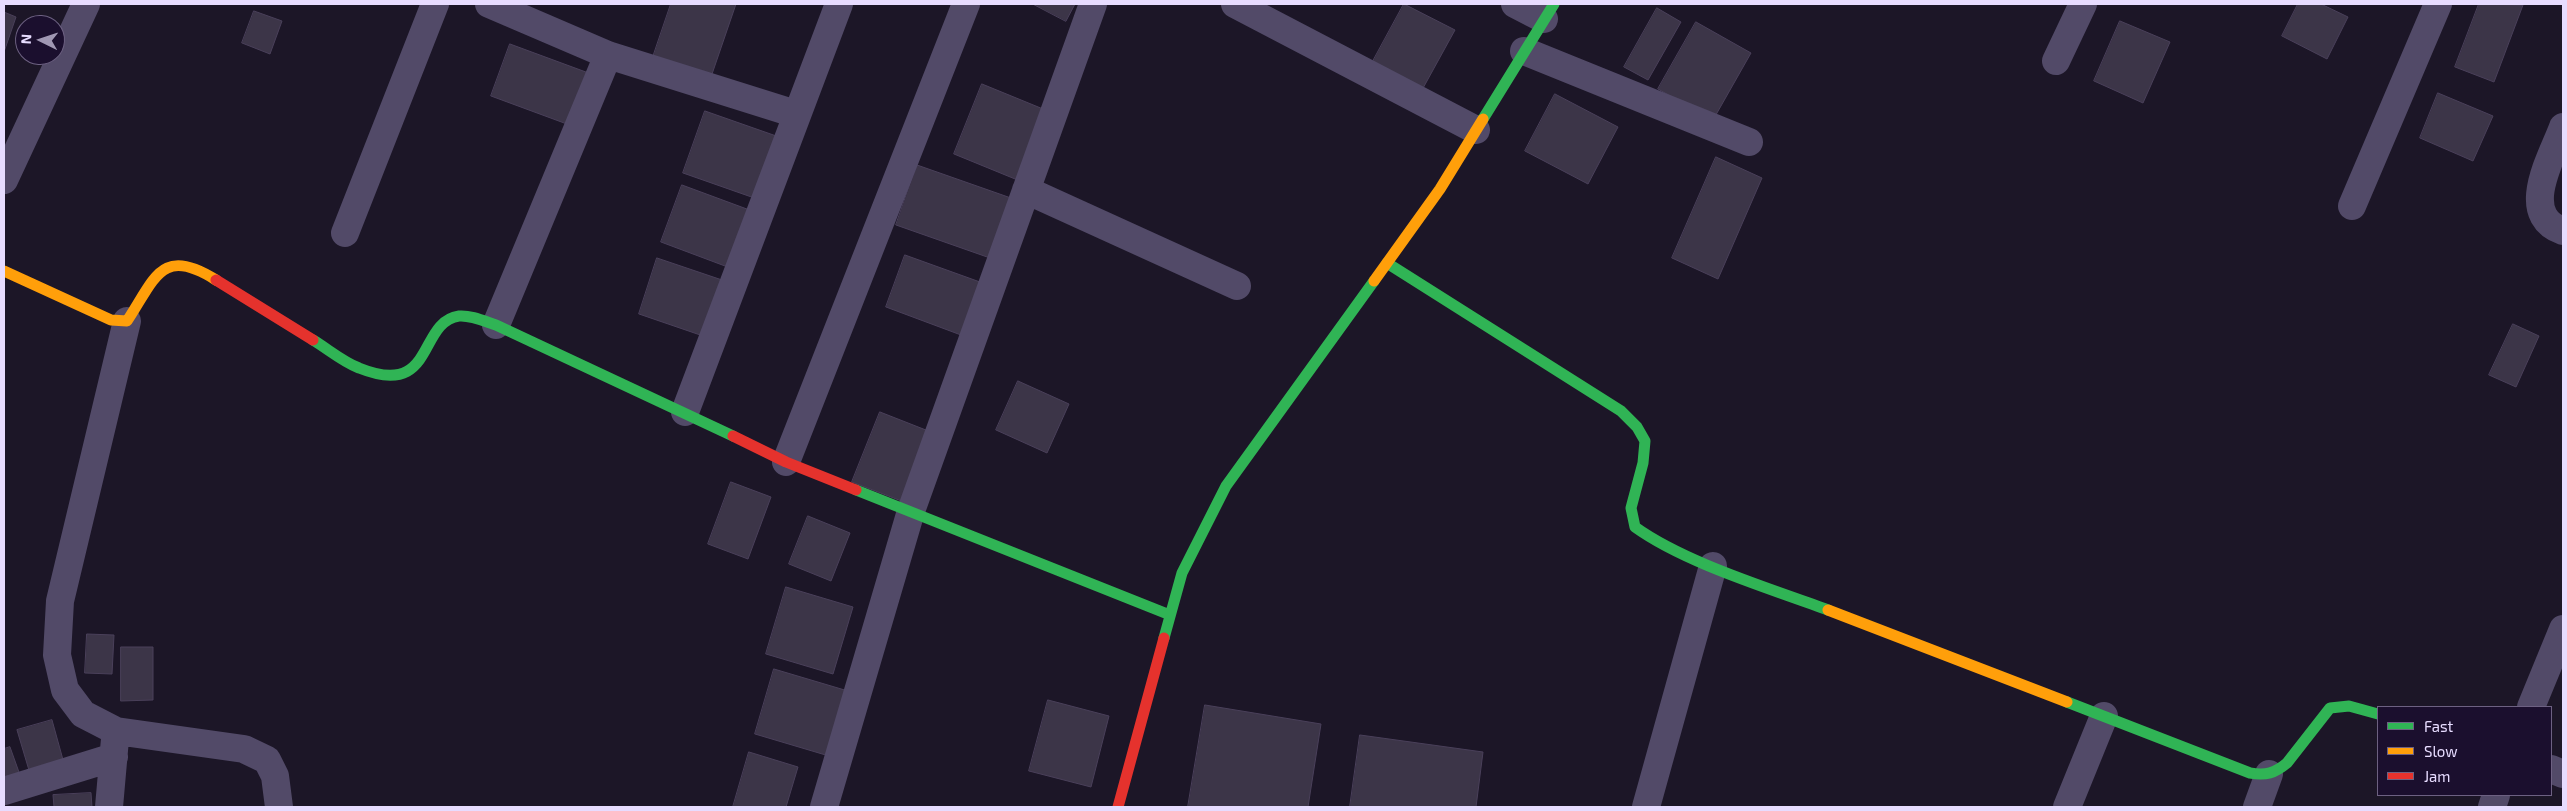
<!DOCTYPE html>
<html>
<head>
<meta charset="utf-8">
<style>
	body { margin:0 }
	#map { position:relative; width:2567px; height:811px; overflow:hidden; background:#1c1627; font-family:"Exo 2",sans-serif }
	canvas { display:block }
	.frame { position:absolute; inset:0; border:5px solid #e7dcff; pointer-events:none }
	.legend { position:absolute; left:2377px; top:706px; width:175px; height:90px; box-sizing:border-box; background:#1b0f2e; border:1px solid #6d6182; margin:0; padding:6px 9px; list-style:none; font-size:15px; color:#e7dcff }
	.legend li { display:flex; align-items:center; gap:10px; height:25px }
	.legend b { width:25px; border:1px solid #6d6182 }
	.north { position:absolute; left:15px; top:15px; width:50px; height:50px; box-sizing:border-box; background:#1b0f2e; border:1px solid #6d6182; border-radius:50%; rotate:274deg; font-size:14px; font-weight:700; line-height:20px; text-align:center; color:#e7dcff }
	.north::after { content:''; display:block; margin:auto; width:18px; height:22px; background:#a097b3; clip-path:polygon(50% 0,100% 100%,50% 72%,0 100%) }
</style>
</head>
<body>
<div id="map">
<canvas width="2567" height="811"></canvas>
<div class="frame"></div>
<ul class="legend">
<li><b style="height:6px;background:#30b455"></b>Fast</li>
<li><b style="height:6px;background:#ff9f0a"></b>Slow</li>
<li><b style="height:6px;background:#e5322d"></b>Jam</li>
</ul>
<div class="north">N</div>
</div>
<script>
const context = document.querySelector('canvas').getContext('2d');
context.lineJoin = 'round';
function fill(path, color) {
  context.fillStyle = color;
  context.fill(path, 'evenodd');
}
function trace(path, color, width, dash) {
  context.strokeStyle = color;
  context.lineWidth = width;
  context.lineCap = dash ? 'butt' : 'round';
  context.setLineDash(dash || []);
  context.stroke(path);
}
const building = new Path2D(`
	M671,4H736L711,77L653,57Z
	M1033,4H1075L1066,21Z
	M1404,4L1455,30L1422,90L1372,63Z
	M2298,4H2321L2348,17L2327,59L2282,36Z
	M2479,4L2523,5L2494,82L2455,67Z
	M1657,8L1681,22L1648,80L1624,67Z
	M254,11L282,21L270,54L242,43Z
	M4,12L16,17L4,52Z
	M2120,21L2170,42L2143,103L2094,81Z
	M1696,22L1751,53L1713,120L1658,89Z
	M510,44L594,75L575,127L491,96Z
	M982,84L1048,111L1020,181L954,154Z
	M2438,93L2493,116L2473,161L2420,138Z
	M1555,94L1618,127L1588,184L1525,151Z
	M705,111L782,138L760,200L683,173Z
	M1716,157L1762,178L1718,279L1672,258Z
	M917,165L1011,198L990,258L896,225Z
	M682,185L755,212L733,269L661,242Z
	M905,255L980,282L961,335L886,307Z
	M657,258L728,282L709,338L639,314Z
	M2513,324L2539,336L2516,387L2489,375Z
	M1018,381L1069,404L1047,453L996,430Z
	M880,412L931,432L904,502L852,482Z
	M731,482L771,497L748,559L708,544Z
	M808,516L850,533L831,581L789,564Z
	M786,587L853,607L833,674L766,654Z
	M87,634L114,635L112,674L85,673Z
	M121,647H153V700L121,701Z
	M774,669L848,691L829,756L755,734Z
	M1048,700L1109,716L1091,787L1029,771Z
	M1205,705L1321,724L1308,807H1188Z
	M52,720L65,767L31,777L17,730Z
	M1360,735L1483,752L1476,807H1350Z
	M10,747L20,775L4,780V749Z
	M749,752L798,767L786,807H733Z
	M91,793L92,807H54L53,795Z`);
const street = new Path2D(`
	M489,4L608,55L796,114
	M1235,4L1476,130
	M1515,4L1544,19
	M1524,51L1749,142
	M2056,61L2083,4
	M2563,127C2552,157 2517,215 2563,231
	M4,180L86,4
	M1026,190L1237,286
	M2352,206L2438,4
	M345,233L435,4
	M127,321L60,601L57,655L65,690L83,714L116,731L244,749L267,760L275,776L279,807
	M496,325L608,55
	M685,412L839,4
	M786,462L966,4
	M2531,707L2563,629
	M2551,769L2563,774
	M4,791L114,757
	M109,807L115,739
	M824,807L911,511L1093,4
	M1646,807L1713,566
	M2067,807L2104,716
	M2257,807L2269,774
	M2492,807L2496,795`);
const fast = new Path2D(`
	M1483,119L1554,4
	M1387,263L1621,411L1637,427L1645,441L1643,463L1631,508L1635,527C1685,563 1769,588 1828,610
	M313,340C328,349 343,362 359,368C436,399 417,322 459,316C471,315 484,321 496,325L733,436
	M856,490L1170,615
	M1164,638L1182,573L1226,486L1374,281
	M2067,702L2250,773C2266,776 2275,773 2287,763L2330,708L2349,706L2378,714`);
const slow = new Path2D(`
	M4,271L111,320L127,321C155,279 161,245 216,280
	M1374,281L1440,189L1483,119
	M1828,610L2067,702`);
const jam = new Path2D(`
	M216,280L313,340
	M733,436L786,462L856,490
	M1118,807L1164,638`);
fill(building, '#3c3548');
trace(building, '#4a405a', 1);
trace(street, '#524a68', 28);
trace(fast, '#30b455', 11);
trace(slow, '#ff9f0a', 11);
trace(jam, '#e5322d', 11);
</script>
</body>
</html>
